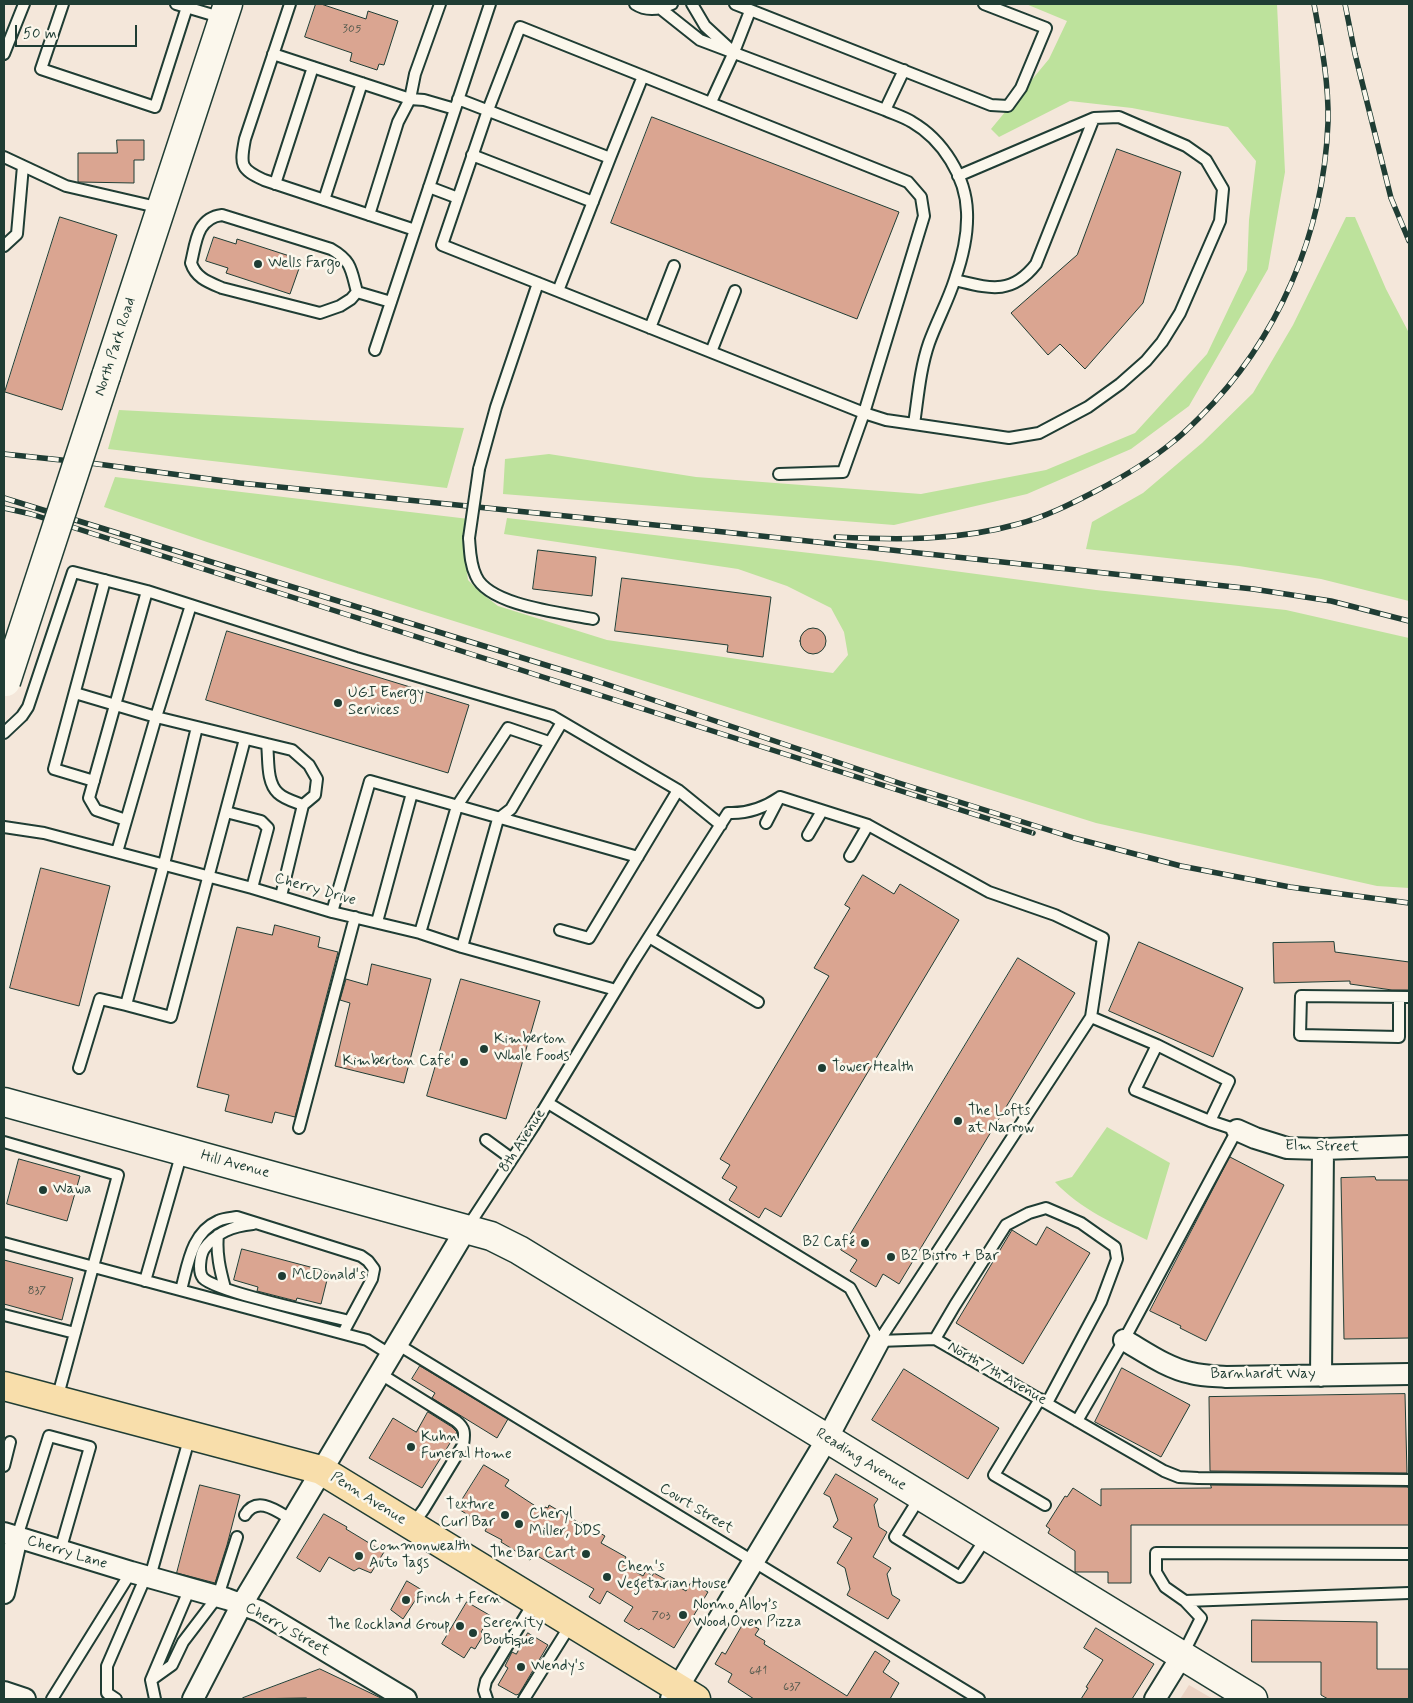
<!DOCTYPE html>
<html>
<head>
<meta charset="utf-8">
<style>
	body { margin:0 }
	#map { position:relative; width:1413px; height:1703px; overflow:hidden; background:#f4e7da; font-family:Mynerve,sans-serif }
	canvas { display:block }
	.frame { position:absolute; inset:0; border:5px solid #1f3d34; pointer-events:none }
	.scale { position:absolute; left:15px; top:25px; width:122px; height:22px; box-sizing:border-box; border:2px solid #1f3d34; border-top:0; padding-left:6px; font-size:15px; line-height:18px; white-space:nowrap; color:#1f3d34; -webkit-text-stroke:4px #fbf7ec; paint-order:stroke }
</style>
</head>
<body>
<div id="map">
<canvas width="1413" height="1703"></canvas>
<div class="frame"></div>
<div class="scale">50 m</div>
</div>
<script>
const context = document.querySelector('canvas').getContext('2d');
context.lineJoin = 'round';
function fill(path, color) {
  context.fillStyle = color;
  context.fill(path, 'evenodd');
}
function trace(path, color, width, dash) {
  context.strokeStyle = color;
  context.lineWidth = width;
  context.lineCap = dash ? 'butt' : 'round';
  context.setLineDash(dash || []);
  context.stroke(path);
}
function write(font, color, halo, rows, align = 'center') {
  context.font = font + ' Mynerve,sans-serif';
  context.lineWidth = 5;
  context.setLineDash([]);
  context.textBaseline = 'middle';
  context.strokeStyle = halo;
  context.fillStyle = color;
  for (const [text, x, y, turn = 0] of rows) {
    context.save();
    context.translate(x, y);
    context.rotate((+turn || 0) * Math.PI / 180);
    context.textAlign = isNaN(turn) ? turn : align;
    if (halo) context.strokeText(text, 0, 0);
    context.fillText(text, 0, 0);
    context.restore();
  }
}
const built = new Path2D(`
	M1189,1685L1213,1699H1180Z`);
const green = new Path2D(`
	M1026,4H1277L1285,172L1268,269L1189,406L1131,449L1027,494L894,525L503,494L505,459L549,454L696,477L921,494L1046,470L1135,433L1207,354L1247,270L1249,220L1256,161L1228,127L1132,108L1070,101L999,137L991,129L1049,59L1067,21Z
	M1346,217H1355L1386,289L1409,333V601L1321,579L1239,566L1086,549L1092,522L1143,493L1202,443L1253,393L1293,325Z
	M119,410L464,428L447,488L108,449Z
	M115,477L469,519L464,550L468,580L480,592L498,606L607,640L833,673L848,655L844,632L831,608L787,586L738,569L504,534L507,518L879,561L1096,590L1286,610L1409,638V888L1377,886L1096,823L422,611L207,542L104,507Z
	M1107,1127L1170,1163L1147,1240C1115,1224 1080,1209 1055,1182L1072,1177Z`);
const building = new Path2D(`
	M316,4H321L366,19L368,11L398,21L384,65L379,64L377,70L350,61L352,53L305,37Z
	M652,117L899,212L857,319L611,223Z
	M117,140H144V160H134V183L78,182V153H117Z
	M1117,149L1181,172L1143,303L1085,369L1060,344L1048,355L1011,313L1077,255Z
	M60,217L117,235L62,410L5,392Z
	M214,237L236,244L237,239L302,260L290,294L226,273L228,268L206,261Z
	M538,550L596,557L592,596L533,589Z
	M622,578L771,597L763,657L727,652L728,645L615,631Z
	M800 641a13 13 0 1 1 26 0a13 13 0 1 1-26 0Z
	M227,631L469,705L448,773L206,700Z
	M41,868L110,886L79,1006L10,988Z
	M863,875L894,894L900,884L959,920L781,1217L765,1208L759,1218L729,1200L737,1187L722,1178L730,1165L720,1159L829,976L814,968L850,908L845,905Z
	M275,925L320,937L318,947L338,952L295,1117L275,1112L272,1123L225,1111L229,1095L197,1087L237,927L272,935Z
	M1139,942L1243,988L1213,1057L1109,1011Z
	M1334,942L1335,952L1409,962V990H1392L1350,984V981L1274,983L1273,943Z
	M1018,958L1075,993L899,1284L883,1274L876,1287L850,1271L857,1260L841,1250Z
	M372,964L431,979L404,1083L335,1066L350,1003L340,1000L346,979L367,985Z
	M461,979L540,1001L506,1119L427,1096Z
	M1230,1157L1284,1185L1206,1341L1180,1328L1181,1326L1150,1311Z
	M19,1159L80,1176L67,1221L7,1204Z
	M1375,1177L1376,1180H1409V1338L1344,1339L1341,1178Z
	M1047,1227L1090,1253L1023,1364L956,1323L1012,1230L1036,1245Z
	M242,1249L329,1272L321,1304L297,1298L296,1301L257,1291L258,1287L234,1280Z
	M4,1260L73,1278L62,1320L4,1304Z
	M420,1366L508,1419L497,1438L432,1398L435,1393L412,1379Z
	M1122,1368L1190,1405L1161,1457L1095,1422Z
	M904,1369L999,1428L968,1479L872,1420Z
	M1405,1394L1407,1473L1210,1471L1209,1397Z
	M428,1412L452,1427L457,1432L422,1488L369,1458L393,1418L416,1432Z
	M484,1465L509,1480L505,1486L543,1511L545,1507L548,1508L549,1505L581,1524L582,1522L605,1536L601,1543L626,1557L622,1564L643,1576L646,1571L652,1576L654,1573L686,1591L691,1582L708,1592L674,1648L641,1628L639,1630L624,1621L633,1607L607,1591L600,1604L589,1597L594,1589L534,1554L530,1560L501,1542L502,1540L485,1531L487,1527L457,1508Z
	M836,1474L878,1499L874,1505L879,1527L887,1532L873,1557L891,1568L887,1574L892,1595L900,1600L888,1619L847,1595L850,1589L845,1568L837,1563L852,1538L833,1527L838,1520L830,1497L824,1494Z
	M200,1485L240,1495L227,1545L215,1583L177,1573Z
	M1211,1485L1407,1487L1409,1488V1525H1131V1583H1108V1572H1075V1551L1048,1533L1050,1529L1046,1526L1065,1496L1067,1497L1073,1488L1101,1506V1489L1211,1488Z
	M324,1514L347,1527L346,1529L384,1552L371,1573L359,1568L354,1571L329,1557L320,1572L297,1558Z
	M407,1581L422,1590L403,1619L391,1610Z
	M467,1602L491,1616L481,1632L484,1634L475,1649L471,1647L464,1658L442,1644Z
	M1252,1620L1377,1622V1669H1409V1699H1328L1321,1695V1662H1252Z
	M745,1621L759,1629L755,1635L765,1641L764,1644L847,1696L875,1651L890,1661L883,1672L899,1683L890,1699H754L728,1682L732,1674L715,1664L722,1652L725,1654Z
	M1096,1628L1154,1664L1132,1699H1081L1088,1688L1086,1687L1103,1660L1084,1648Z
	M528,1633L548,1645L519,1694L516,1695L498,1685L508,1668L505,1666L512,1652L516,1654Z
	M320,1669L383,1699H309L306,1698L244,1699L243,1698Z`);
const lane = new Path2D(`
	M63,4L41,69L155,107L187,7
	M176,4L223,18
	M290,4L245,139C240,165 240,169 264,180L415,230
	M440,4L415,74L410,99L424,100L455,109
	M635,4C647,12 659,10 672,4
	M692,4L705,26L731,50
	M735,4L991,105L1008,106L1021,88L1046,28L984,4
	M661,9L700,40L885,110C894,114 904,117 912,122C943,140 966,177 967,212C968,234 962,259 955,279C948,301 937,321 929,343C920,369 918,397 914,424
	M4,54L24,4
	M273,54L410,99L398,122L369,215
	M458,99L610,158L558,291L864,413L886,420L914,424L1009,438L1039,433L1088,407L1120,384L1146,361L1162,342L1180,313L1220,221L1223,189L1206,160L1186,146L1119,117L1094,118L958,176
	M711,102L734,52L750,11
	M885,110L904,70
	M472,155L593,202
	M4,157L66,186L161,208
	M610,158L643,76
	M275,184L313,67
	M429,187L458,198L442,245L558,291
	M458,198L488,110L520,27L908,182L921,197L924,216L864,413L843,472L779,474
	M324,200L362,83
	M222,215L331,249C352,261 351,270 357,292L351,299L340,306L320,313L222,288C208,282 196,278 191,263C196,242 197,218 222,215Z
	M4,246L17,234L23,166
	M955,280C989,288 1011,296 1036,264L1094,118
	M357,292L391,302
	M650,328L674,266
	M375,350L490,4
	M711,352L735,291
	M479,469L496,407L538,283
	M469,538C470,550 470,564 476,576C489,606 564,613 593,619
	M75,693L156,717L267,744
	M4,733L22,716L28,707L73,572L147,591L356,658L552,716L678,790L721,825
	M94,781L54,769L105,580
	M780,797L868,825L989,892L1055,915L1103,938L1091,1017L879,1341
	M226,812L261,821L268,828L252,888
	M126,820L96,810L89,798L147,591
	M766,823L779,798
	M4,827L44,833L252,888L332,912L420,933L462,947L616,990
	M808,835L822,811
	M117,852L156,717L191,605
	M850,856L868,825
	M281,896L303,805L315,795L317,779L309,765L292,750L267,744C269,759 266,782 278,793C284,799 295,802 303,805
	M332,912L370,781L638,857
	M377,922L412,793
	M560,930L589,938L678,790
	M420,933L457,806L508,728L549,742
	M649,937L758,1002
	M462,947L498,819L511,809L562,722
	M1399,997V1037L1300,1035L1301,996L1409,997
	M126,1005L171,1017L245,739
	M1091,1017L1157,1045L1229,1081L1210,1121L1135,1090L1157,1045
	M79,1068L100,999L126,1005L164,864L197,727
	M548,1103L850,1288L879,1341
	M299,1128L355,917
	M486,1140L512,1159
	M4,1142L118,1175L57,1399
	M253,1224C233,1226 216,1232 204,1249C200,1256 198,1272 203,1278C216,1292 325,1315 349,1321
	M467,1228L533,1127L633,962L728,813C748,814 764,808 780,797
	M218,1235C216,1253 220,1270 225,1288
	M4,1243L367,1340L391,1355
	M145,1281L182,1152
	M181,1290C188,1265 191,1233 218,1221C224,1218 231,1218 237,1217L361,1256L368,1261L374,1269L372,1279L343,1333
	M4,1315L75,1333
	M935,1339L955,1305L1006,1225L1029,1213L1046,1208L1081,1223L1115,1247L1117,1259L1101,1302L1047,1403
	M879,1341L935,1339L1164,1471L1179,1477L1198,1478L1409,1480
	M397,1344L979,1699
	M379,1373L456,1421C465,1428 465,1433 463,1445L424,1509L413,1524
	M1040,1399L994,1475L1045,1505
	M1077,1421L1124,1340L1237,1130L1210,1121
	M4,1466L10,1442
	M920,1497L895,1537L960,1577L986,1538
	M245,1515C257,1495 277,1511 292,1520
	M17,1537L49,1436L90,1447L60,1551
	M150,1577L190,1436
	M1185,1601L1409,1593
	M1183,1654L1201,1618L1185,1601L1165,1587L1156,1572V1553L1409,1554
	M151,1680L172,1665L183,1642L218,1596L237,1537
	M52,1699L131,1572
	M116,1699L107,1693V1666L146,1576
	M155,1699L151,1680L190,1588
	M487,1699L484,1690L486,1681L534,1602
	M524,1699L571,1624`);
const street = new Path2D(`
	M1237,1130L1255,1138L1287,1148L1323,1149L1409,1146
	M1124,1340C1145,1352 1167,1368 1191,1373C1203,1376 1214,1376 1226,1377L1409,1374
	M1321,1376L1323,1149
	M4,1533L131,1572L227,1599L259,1611L406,1699
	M4,1593L17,1537
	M4,1692L25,1699
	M193,1699L242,1604L466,1229
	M671,1699L827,1439L879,1341
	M1155,1699L1181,1657`);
const secondary = new Path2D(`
	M106,376L228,4
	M4,1102L491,1236L519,1250L1253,1699`);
const primary = new Path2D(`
	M4,1386L321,1470L696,1699`);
const rail = new Path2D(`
	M1345,4L1355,54L1391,198L1409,241
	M4,454L90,463L240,483L724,532L1253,589L1331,601L1409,621
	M4,498L591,679L899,783L1074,838L1181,866L1290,887L1409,903
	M4,508L31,514L1033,833
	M836,537C897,540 958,541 1018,524C1045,517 1071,504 1096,491C1123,477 1150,461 1174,441C1183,434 1191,426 1199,418C1278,340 1324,233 1328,122C1329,82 1321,42 1314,4`);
const laneBridge = new Path2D(`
	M469,538L479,469`);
const secondaryBridge = new Path2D(`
	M6,682L106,376`);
const markers = [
	[258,264,5,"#1f3d34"],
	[338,703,5,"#1f3d34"],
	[484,1049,5,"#1f3d34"],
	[464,1062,5,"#1f3d34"],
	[822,1068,5,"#1f3d34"],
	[958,1121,5,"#1f3d34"],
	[43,1190,5,"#1f3d34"],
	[865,1243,5,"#1f3d34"],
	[891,1257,5,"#1f3d34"],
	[282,1276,5,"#1f3d34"],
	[411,1447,5,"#1f3d34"],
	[505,1515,5,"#1f3d34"],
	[519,1524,5,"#1f3d34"],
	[586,1554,5,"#1f3d34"],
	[359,1556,5,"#1f3d34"],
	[607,1577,5,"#1f3d34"],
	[406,1600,5,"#1f3d34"],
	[683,1615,5,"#1f3d34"],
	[460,1626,5,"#1f3d34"],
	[473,1633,5,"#1f3d34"],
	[521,1667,5,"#1f3d34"]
];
const numberNames = [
	["305",352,29],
	["837",37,1291],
	["703",661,1616],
	["641",758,1671],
	["637",792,1687]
];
const poiNames = [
	["Wells Fargo",268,264],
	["UGI Energy",348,694],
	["Services",348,711],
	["Kimberton",494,1040],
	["Whole Foods",494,1057],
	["Kimberton Cafe'",454,1062,"right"],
	["Tower Health",832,1068],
	["The Lofts",968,1112],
	["at Narrow",968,1129],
	["Wawa",53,1190],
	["B2 Café",855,1243,"right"],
	["B2 Bistro + Bar",901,1257],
	["McDonald's",292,1276],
	["Kuhn",421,1438],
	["Funeral Home",421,1455],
	["Texture",495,1506,"right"],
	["Curl Bar",495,1523,"right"],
	["Cheryl",529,1515],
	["Miller, DDS",529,1532],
	["Commonwealth",369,1547],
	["Auto Tags",369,1564],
	["The Bar Cart",576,1554,"right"],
	["Chen's",617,1568],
	["Vegetarian House",617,1585],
	["Finch + Fern",416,1600],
	["Nonno Alby’s",693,1606],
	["Wood Oven Pizza",693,1623],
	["Serenity",483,1624],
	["Boutique",483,1641],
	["The Rockland Group",450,1626,"right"],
	["Wendy's",531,1667]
];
const streetNames = [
	["North Park Road",116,347,-72],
	["Cherry Drive",315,890,16],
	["8th Avenue",523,1141,-57],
	["Elm Street",1322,1147,1],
	["Hill Avenue",235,1165,15],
	["North 7th Avenue",997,1374,30],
	["Barnhardt Way",1263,1375],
	["Reading Avenue",861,1460,32],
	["Penn Avenue",368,1499,32],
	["Court Street",696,1509,31],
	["Cherry Lane",67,1553,17],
	["Cherry Street",287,1630,29]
];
fill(built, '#ecd3c4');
fill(green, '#bde29c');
fill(building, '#daa591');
trace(building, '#1f3d34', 1);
trace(lane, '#1f3d34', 14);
trace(street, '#1f3d34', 24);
trace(secondary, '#1f3d34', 31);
trace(primary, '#1f3d34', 31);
trace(lane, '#fbf7ec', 10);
trace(street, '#fbf7ec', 20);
trace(secondary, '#fbf7ec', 28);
trace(primary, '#f8deab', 28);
trace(rail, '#1f3d34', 5.5);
trace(rail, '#fbf7ec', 4, [11]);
trace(laneBridge, '#1f3d34', 14, []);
trace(secondaryBridge, '#1f3d34', 31, []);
trace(laneBridge, '#fbf7ec', 10);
trace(secondaryBridge, '#fbf7ec', 28);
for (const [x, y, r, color] of markers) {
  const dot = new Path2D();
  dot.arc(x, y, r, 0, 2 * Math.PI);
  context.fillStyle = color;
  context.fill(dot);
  trace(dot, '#fbf7ec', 2);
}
write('12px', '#4e574b', null, numberNames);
write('15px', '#1f3d34', '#fbf7ec', poiNames, 'left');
write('15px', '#1f3d34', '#fbf7ec', streetNames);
</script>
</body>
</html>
